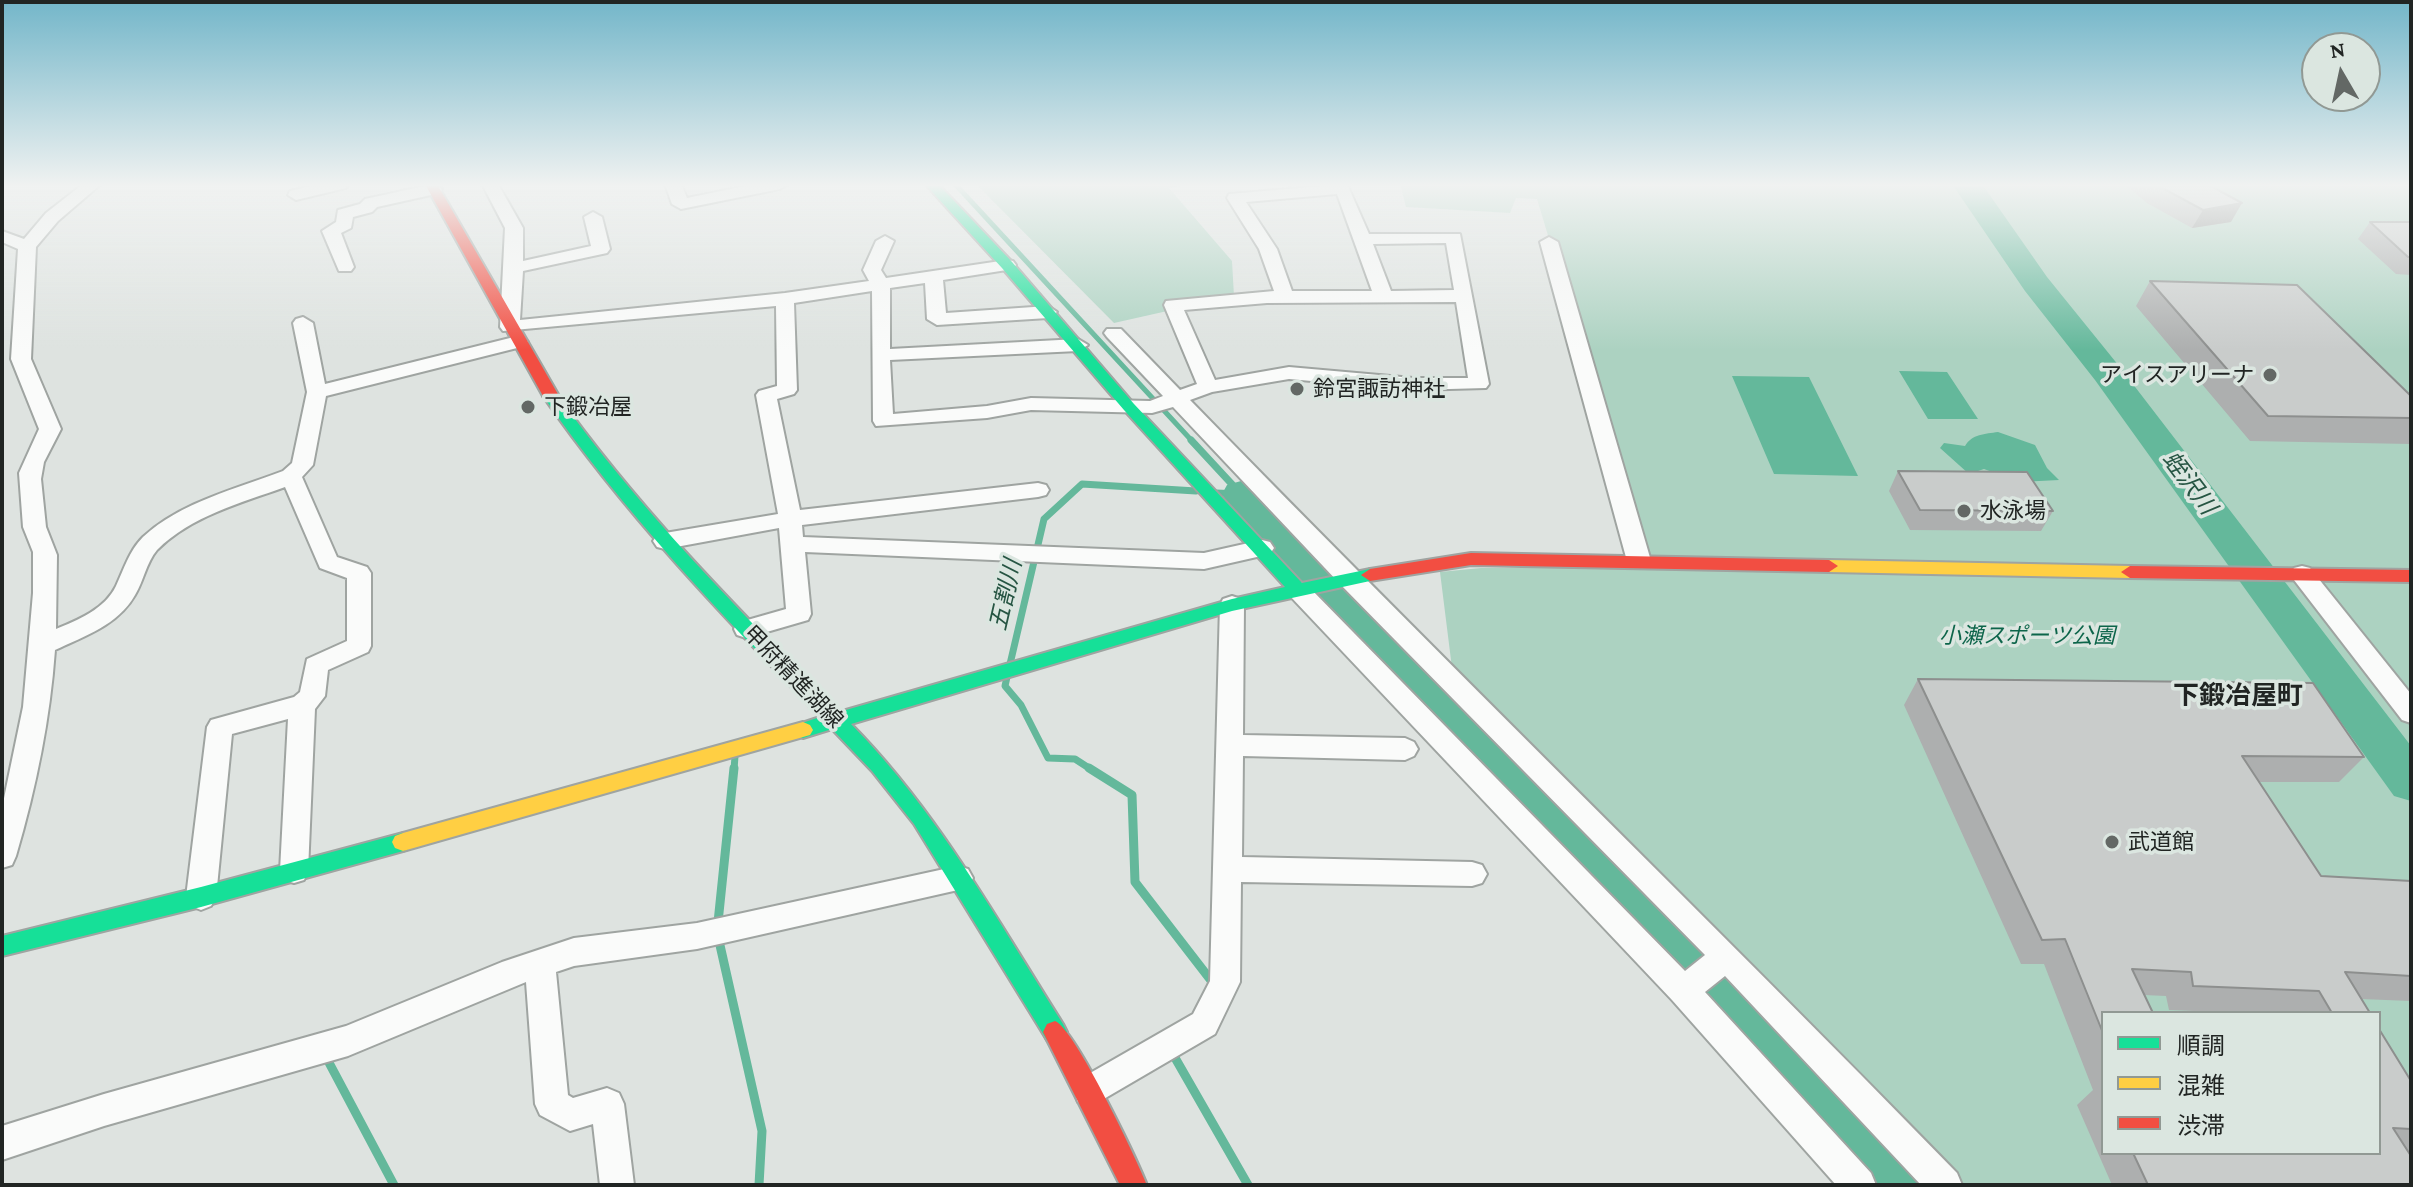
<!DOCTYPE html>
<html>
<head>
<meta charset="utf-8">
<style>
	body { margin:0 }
	#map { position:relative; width:2413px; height:1187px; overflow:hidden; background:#dee3e0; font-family:"Crimson Pro","Noto Sans JP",serif }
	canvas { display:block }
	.frame { position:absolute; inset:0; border:4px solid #212523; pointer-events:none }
	.legend { position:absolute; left:2101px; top:1011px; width:280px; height:144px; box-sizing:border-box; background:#dbe6e0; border:2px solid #919994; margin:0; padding:10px 14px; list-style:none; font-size:24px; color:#212523 }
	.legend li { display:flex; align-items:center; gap:16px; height:40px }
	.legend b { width:40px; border:2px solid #919994 }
	.north { position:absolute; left:2301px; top:32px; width:80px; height:80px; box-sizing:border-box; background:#dbe6e0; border:2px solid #919994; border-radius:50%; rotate:351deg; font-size:22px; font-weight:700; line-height:32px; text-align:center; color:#212523 }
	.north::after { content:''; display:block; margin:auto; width:28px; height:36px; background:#636865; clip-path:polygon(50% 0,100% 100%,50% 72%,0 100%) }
</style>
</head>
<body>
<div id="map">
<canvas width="2413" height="1187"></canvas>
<div class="frame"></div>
<ul class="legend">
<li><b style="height:10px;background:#16e098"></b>順調</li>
<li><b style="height:10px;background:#ffcf43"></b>混雑</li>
<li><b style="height:10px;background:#f24e42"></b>渋滞</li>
</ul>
<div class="north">N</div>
</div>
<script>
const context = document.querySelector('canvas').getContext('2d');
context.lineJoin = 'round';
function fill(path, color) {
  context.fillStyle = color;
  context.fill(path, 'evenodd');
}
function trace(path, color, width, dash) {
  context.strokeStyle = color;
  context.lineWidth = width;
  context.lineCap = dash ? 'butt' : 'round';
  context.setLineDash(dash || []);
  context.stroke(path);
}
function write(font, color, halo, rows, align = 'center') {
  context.font = font + ' "Crimson Pro","Noto Sans JP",serif';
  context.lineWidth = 7;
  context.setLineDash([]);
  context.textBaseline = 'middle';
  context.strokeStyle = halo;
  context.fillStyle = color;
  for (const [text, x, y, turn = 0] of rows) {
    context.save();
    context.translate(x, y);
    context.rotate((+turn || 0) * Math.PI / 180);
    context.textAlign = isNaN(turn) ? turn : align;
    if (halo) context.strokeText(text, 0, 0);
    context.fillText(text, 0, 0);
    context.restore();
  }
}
const green = new Path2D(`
	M976,184H1192L1169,188L1232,261L1234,296L1114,323Z
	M1400,184H2411V1185H1951L1454,684L1440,572L1481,568H1648L1537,199L1516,198L1510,213L1406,207ZM2103,1013H2379V1153H2103Z`);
const water = new Path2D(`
	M1899,371L1947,372L1978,419H1928Z
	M1732,376L1809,377L1858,476L1774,474Z
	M1998,432L2035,445L2047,468L2059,480L2019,482L1984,469L1969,474L1940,448L1944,443L1965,446C1972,434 1985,434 1998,432Z`);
const streamFar2 = new Path2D(`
	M955,184L1193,442`);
const streamFar1 = new Path2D(`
	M1191,440L1241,494L1216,493
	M1010,664L1044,519L1082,484L1196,491
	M1007,677L1005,686L1021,705L1048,758L1075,759L1092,770
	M734,770L735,756`);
const stream = new Path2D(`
	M734,768L717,932L762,1131L759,1185
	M1089,768L1132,795L1135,882L1213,983
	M1177,1050L1174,1056L1248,1185
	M322,1058L326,1057L394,1185`);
const river = new Path2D(`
	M1952,184H1982L2047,277L2119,366L2411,746V801L2394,796L2095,380L2025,291Z
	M1241,481L1255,485L1921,1164L1930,1185H1859L1227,503L1222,494L1227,485Z`);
const street = new Path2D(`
	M83,184H101L58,221L36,247L31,359L61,429L44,462L41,479L46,527L57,555L56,629C78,620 105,609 116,586C124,569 129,551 143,537C181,502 236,489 283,471L292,463L307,392L293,323L296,319L303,317L313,323L325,384L518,336L528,342L525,346L326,396L313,465L302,477L337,557L367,567L371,573V646L368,652L328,670L325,696L315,709L308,871L304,880L294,883L284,880L280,871L288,719L232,734L216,897L211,906L201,910L191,906L186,897L207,727L211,720L294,697L300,692L307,659L347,641V578L320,568L285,487C241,503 191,516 157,550C146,563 144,580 135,595C118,625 85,636 55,650C50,720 36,788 16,856L12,865L2,868V808L23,707L33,593V552L23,527L19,473L39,429L11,359L18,249L2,242V231L24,239L46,213Z
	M320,184H348L346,188L296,200L288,195L290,191Z
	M434,184L442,189L440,193L377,207L372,212L353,217L351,228L341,233L354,267L351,271H339L322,231L336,222L338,210L360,204L365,199Z
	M482,184H498L523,228V261L591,246L584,217L593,212L602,217L610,249L607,253L523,271L520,320L785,293L869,281L863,270L876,241L885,236L894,241L881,270L886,278L1007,260L1013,261L1016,265L1013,269L943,280L946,313L1048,306L1057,312L1048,318L937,325L927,319L925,283L890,288V349L1078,339L1088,345L1078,351L890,360L893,414L987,406L1031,398L1150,401L1163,396L1107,337L1104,333L1107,329H1121L1180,390L1197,384L1164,305L1166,301L1274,291L1259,249L1227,198L1229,194L1347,184L1369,234H1460L1489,384L1486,388L1413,390L1289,379L1212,392L1190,400C1443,661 1704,913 1957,1173L1962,1185H1921L1725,976L1705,992L1871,1173L1876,1185H1836L1672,1000L1290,596L1286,590L1290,584L1298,582L1306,584L1685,971L1705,955L1340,584L1173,407L1152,413L1031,410L987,418L876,426L873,421L872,291L794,303L797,390L794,394L777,399L800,510L1038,483L1046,485L1049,490L1046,495L1038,497L802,525L803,537L1204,553L1262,540L1270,542L1274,548L1270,554L1204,569L805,552L811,614L808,620L746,638L737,635L734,629L737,623L786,609L779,528L665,549L657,547L653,541L657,535L665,533L778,514L756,395L759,391L777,386L776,306L503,331L500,327L505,228ZM1337,194L1372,291H1292L1277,249L1246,202ZM1446,243L1454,290L1391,291L1373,244ZM1456,302L1468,378H1413L1289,367L1215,380L1184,310L1267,303Z
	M665,184H681L687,198L755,184H788L780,189L681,209L672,204Z
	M1549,237L1558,242L1651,561L1647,567H1631L1627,561L1540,242Z
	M2302,566L2310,568L2411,694V723L2402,720L2294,580L2290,574L2294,568Z
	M1232,596L1241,599L1244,605L1243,735L1405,738L1414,742L1418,749L1414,756L1405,760L1243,756L1242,857L1472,862L1482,865L1487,874L1482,883L1472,886L1241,882L1240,982L1215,1034L1090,1107L1078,1102L1074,1091L1078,1080L1193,1014L1210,981L1220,605L1223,599Z
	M958,866L968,869L973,878L968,887L958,890L697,949L574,966L556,972L568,1095L573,1098L607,1088L619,1093L624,1104L634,1185H600L593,1124L570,1131L540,1115L535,1104L526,982L348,1056L104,1126L2,1160V1126L104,1094L346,1026L502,962L574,938L697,923Z`);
const fast = new Path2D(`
	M925,184H938L1012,262L1134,404L1302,583L1370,569L1379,575L1370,581L1232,611L851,724C938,812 997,920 1063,1024L1067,1032L1063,1040L1055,1043L1047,1040L914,824L872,771L832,729L803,738L796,735L793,730L796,725L820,717C722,615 624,513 543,396L551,391L556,393C639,510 739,610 839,712L1232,599L1285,587L1124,410L1002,268Z
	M403,833L411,836L414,842L411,848L403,851L201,907L2,956V936L201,887Z`);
const slow = new Path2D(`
	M1829,560L2130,566L2139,572L2130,578L1829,572L1820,566Z
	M803,722L810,725L813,730L810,735L403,851L395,848L392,842L395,836L403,833Z`);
const jam = new Path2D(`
	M425,184H437L559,396L556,399L551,401L543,396Z
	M1471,553L1829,560L1838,566L1829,572L1471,565L1370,581L1361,575L1370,569Z
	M2130,566L2411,570V582L2130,578L2121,572Z
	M1055,1021C1075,1029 1136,1158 1147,1185H1120L1043,1032L1047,1024Z`);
const wall = new Path2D(`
	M2124,184H2207L2231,222L2192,228L2147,203Z
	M2370,222H2411V275L2396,274L2358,239Z
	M2150,281L2411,396V444L2250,441L2136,306Z
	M1898,471L2053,511L2041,531L1910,530L1889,491Z
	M1918,679L2364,757L2339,782H2259L2321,876L2411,881V1001L2361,999L2370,1013H2244L2169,1010L2166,996L2144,995L2103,1013V1153H2379L2411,1081V1154H2410L2411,1185H2112L2077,1105L2093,1090L2044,964H2021L1904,705Z`);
const shadedWall = new Path2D(`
	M2242,203L2231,222L2192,228L2203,210Z`);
const building = new Path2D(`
	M2155,184H2207L2242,203L2203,210Z
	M2370,222H2411V257H2408Z
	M2150,281L2297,285L2411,396V418L2268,416Z
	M1898,471L2027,472L2053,511L1920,510Z
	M1918,679L2313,683L2364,757L2242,756L2321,876L2411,881V976L2345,972L2370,1013H2332L2319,991L2193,986L2191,972L2132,969L2153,1013H2103V1033L2065,939L2042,940Z
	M2379,1029L2411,1081V1129L2393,1128L2411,1156V1185H2148L2133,1153H2379Z`);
const markers = [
	[2270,375,8,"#636865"],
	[1297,389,8,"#636865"],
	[528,407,8,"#636865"],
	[1964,511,8,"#636865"],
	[2112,842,8,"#636865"]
];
const poiNames = [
	["アイスアリーナ",2254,375,"right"],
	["鈴宮諏訪神社",1313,389],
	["下鍛冶屋",544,407],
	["水泳場",1980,511],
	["武道館",2128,842]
];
const parkNames = [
	["小瀬スポーツ公園",2027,636]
];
const streetNames = [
	["甲府精進湖線",793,677,46]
];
const waterNames = [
	["蛭沢川",2189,483,53],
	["五割川",1006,595,-77]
];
const quarterNames = [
	["下鍛冶屋町",2238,696]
];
fill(green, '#acd2c1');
fill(water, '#64b89b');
trace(streamFar2, '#64b89b', 5);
trace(streamFar1, '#64b89b', 7);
trace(stream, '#64b89b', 9);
fill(river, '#64b89b');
trace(street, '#9fa4a1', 4);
trace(fast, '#9fa4a1', 4);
trace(slow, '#9fa4a1', 4);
trace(jam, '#9fa4a1', 4);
fill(street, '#fafbfa');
fill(fast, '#16e098');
fill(slow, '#ffcf43');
fill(jam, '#f24e42');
fill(wall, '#adafaf');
fill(shadedWall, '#8d8f8e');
fill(building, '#c9cccb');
trace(building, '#8d8f8e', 2);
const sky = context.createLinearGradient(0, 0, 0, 350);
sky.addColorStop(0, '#73b6c9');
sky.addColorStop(0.53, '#f0f2f1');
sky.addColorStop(1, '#f0f2f100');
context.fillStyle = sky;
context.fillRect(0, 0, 2413, 350);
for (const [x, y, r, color] of markers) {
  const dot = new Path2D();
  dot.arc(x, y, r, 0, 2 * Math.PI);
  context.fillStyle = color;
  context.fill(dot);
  trace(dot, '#dbe6e0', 3);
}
write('22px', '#212523', '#dbe6e0', poiNames, 'left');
write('italic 22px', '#0d654a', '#dbe6e0', parkNames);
write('22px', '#212523', '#dbe6e0', streetNames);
write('italic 24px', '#265543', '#dbe6e0', waterNames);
write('bold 26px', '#212523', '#dbe6e0', quarterNames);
</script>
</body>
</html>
